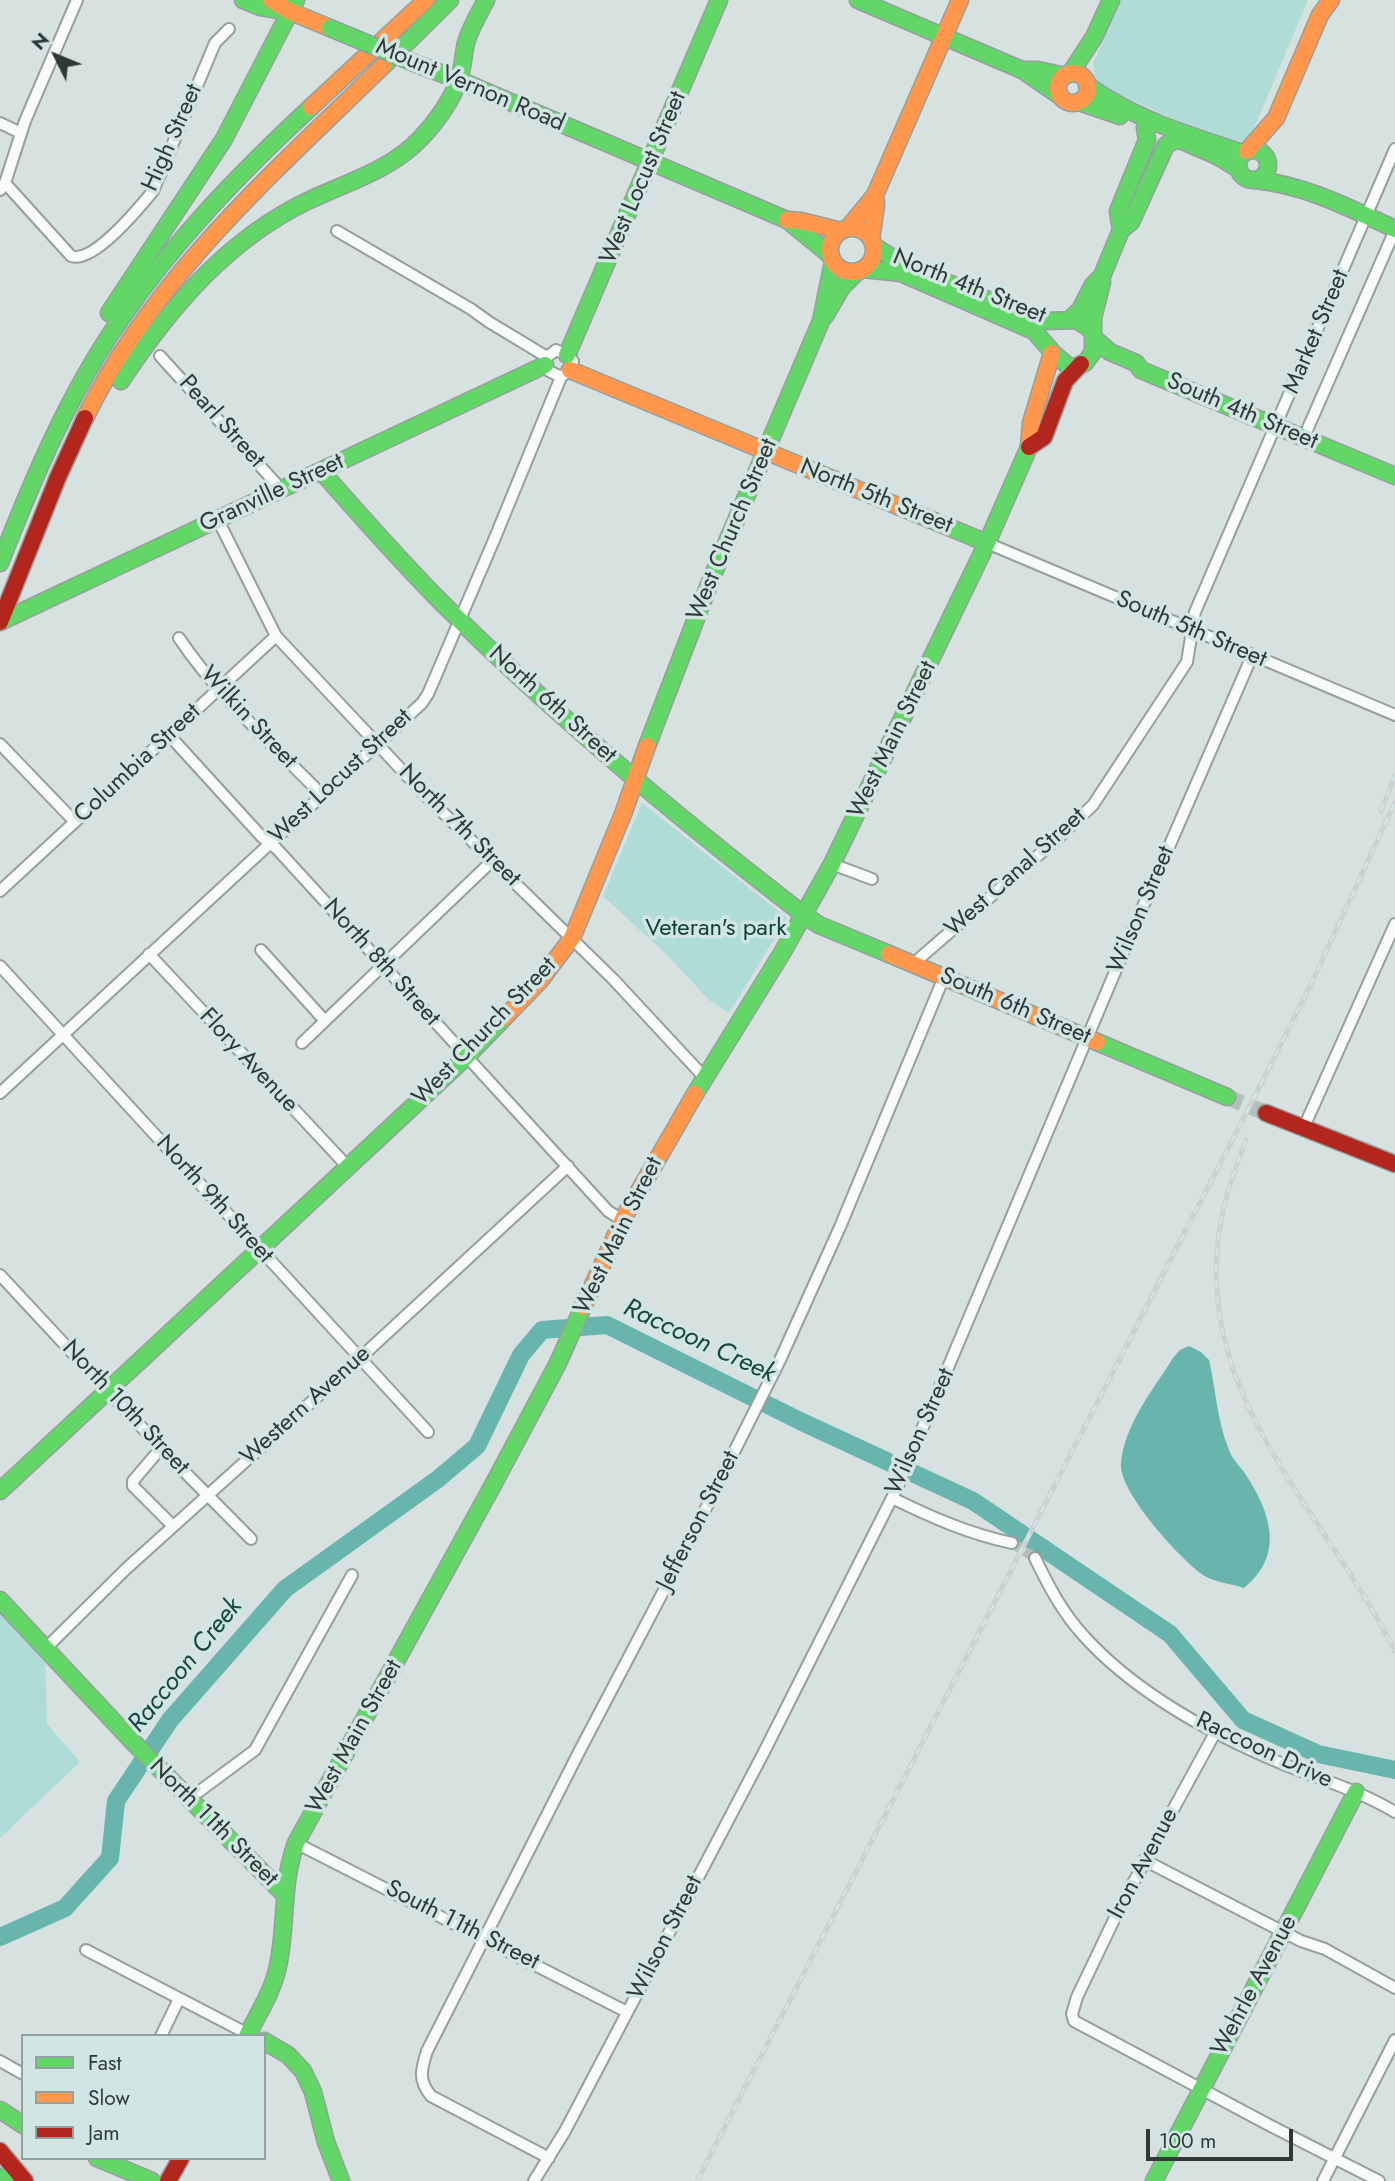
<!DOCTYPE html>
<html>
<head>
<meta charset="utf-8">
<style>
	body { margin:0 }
	#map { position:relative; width:1395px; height:2181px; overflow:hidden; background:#d6e1e0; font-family:Jost,sans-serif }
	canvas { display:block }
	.legend { position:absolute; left:21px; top:2034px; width:245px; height:126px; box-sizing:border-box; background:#d1e6e3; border:2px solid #91a19f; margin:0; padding:9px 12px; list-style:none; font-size:21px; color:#313938 }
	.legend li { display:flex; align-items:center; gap:14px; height:35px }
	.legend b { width:35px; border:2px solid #91a19f }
	.north { position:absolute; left:21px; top:21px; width:70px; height:70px; -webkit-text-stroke:5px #d1e6e3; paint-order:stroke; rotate:313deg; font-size:19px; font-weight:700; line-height:28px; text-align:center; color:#313938 }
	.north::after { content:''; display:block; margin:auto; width:24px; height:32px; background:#313938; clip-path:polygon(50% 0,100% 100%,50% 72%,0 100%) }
	.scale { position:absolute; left:1146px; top:2129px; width:147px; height:32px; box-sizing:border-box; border:4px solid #313938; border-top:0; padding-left:9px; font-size:21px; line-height:24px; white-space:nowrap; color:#313938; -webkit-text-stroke:5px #d1e6e3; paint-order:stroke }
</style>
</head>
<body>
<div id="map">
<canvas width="1395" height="2181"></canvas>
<ul class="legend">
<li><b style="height:9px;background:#63d668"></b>Fast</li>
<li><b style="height:9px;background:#ff974d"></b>Slow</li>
<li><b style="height:9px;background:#b3261e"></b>Jam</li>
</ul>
<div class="north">N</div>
<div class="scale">100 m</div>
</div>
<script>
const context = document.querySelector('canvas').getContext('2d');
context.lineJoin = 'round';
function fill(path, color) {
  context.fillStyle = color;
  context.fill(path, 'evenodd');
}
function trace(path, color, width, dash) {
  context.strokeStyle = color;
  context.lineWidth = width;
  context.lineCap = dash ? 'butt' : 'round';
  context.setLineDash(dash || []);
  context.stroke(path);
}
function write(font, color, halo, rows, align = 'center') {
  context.font = font + ' Jost,sans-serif';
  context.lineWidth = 7;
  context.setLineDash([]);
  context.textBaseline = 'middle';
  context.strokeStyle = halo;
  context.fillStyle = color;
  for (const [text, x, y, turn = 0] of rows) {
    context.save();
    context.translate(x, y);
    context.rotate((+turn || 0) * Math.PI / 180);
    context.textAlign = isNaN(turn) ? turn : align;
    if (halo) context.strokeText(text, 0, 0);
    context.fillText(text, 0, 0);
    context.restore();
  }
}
const green = new Path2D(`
	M1120,0H1308L1252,133L1242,141L1226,143L1101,86L1095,77L1093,64Z
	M642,803L787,918L729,1013L709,1000L668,956L603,896Z
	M0,1600L45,1649L47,1724L80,1762L0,1838Z`);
const water = new Path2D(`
	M1189,1346L1201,1352L1209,1360C1216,1390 1217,1421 1229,1450C1232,1459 1239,1465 1244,1472C1270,1511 1286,1554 1244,1588C1232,1584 1214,1582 1203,1575C1180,1559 1119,1492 1121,1464C1124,1425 1153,1390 1173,1358L1180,1350Z`);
const river = new Path2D(`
	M0,1937L65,1908L110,1858L116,1801L170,1720L285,1589L438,1479L477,1446L521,1355L542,1330L607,1325L802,1422L973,1501L1170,1634L1243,1720L1318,1754L1395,1770`);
const streetTunnel = new Path2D(`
	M1012,1543L1035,1558`);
const secondaryTunnel = new Path2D(`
	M1227,1097L1266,1113`);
const street = new Path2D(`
	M0,123L21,133
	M5,183L71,256C93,264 139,208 153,191L215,43L229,29
	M0,190L5,183L25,121L77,0
	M337,231L471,309L489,322L547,357
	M556,350L567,355L573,361L570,370L561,377L549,371L545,365L547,357Z
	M160,356L281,489
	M1304,437L1395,230
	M218,520L276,636L427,797L613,979L705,1078
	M987,543L1395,715
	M179,638C218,696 273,745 321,794
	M169,735L261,836L276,848L608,1211L622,1220
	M0,744L75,822
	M832,864L872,879
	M0,891L276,636
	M261,950L325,1021
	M149,954L348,1167
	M913,964L1057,839L1093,805L1187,662L1195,612L1395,149
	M0,966L428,1432
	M302,1043L493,860
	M0,1093L422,703L428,694L494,540L561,377
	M1304,1127L1395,924
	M0,1275L161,1448L251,1539
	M161,1448L133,1481V1486L173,1526
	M892,1498C931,1517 969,1534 1012,1543
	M1035,1558C1048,1585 1062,1612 1083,1635C1135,1693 1211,1734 1283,1764C1320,1779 1360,1791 1395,1812
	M45,1649L127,1568L359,1359L568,1166
	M1215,1733L1121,1905L1077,1997L1072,2014L1074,2021L1269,2125L1379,2181
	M189,1799L255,1750L352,1575
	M296,1843L627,2012
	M1144,1860L1301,1941L1325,1949L1395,1988
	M86,1950L248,2034
	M161,2036L179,1999
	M0,2061L23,2074
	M549,2158L431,2096C418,2080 421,2070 427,2051L580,1750L684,1552L780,1360L840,1227L944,977
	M534,2181L565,2131L764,1752L898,1486L1131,934L1252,656
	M1323,2181L1395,2040`);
const fast = new Path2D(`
	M243,0L260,7L283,11
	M858,0L1022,70L1060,96
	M383,66L450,0
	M424,67L459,80
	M1022,70H1038L1065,76
	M1070,74L1094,37L1111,0
	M459,80L787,220L831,256
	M1087,85C1132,118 1190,136 1243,153
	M1079,102L1120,116
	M1238 165a15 15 0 1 1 30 0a15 15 0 1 1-30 0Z
	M1255,180C1306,185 1349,208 1395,229
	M1121,230L1118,211L1147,140L1145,127
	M863,269L901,273L1034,331L1054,354L1068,366L1076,367L1085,363L1093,352V334L1089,328L1076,320L1046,321L986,299L901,263L874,246
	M109,313L224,139L296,0
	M825,316L842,287L858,271
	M1069,320L1080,310L1093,285L1102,276L1121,230L1131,222L1166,145L1178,139L1217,156L1239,169
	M1093,334V318L1102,282
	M1095,339L1110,352L1136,363L1141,370L1395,476
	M567,355L719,0
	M121,381C166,313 219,249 292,209C335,185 386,175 421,138C436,122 451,101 459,80C463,68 463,55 466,43C470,28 479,14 486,0
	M321,471C361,516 400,561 443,604C556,716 678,818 804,915L819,925L889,954
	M900,507L987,543
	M0,563C33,479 68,395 120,320C174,241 241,172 311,107
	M0,622L545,365
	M647,746L712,577L821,321L833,262
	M1097,1042L1227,1097
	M695,1094L782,953L832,864L987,543L1029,447
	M0,1491L466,1057L504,1018
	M0,1600L131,1740L283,1893
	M247,2036C258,2014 273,1991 278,1966C287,1925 281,1884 296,1843L493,1485L557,1365L583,1307
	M264,2041L288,2055L303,2071L313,2092L326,2142L341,2181
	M0,2110L23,2125
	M97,2158L152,2181
	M0,2177L4,2181
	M1154,2181L1356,1792`);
const slow = new Path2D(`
	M271,0L289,11L330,28
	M1058 88a15 15 0 1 1 30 0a15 15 0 1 1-30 0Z
	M311,107L426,0
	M1247,151L1276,118L1320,15L1331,0
	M787,220L801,221L841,231
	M848,228L875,195L960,0
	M830 250a22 22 0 1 1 44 0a22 22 0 1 1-44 0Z
	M871,239L876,205L875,195
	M570,370L900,507
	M85,418C153,278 272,174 383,66
	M1029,447L1031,423L1052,353
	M889,954L1097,1042
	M504,1018L539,982L572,938L623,814L647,746
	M583,1307L624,1217L695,1094`);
const jam = new Path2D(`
	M1029,447L1044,437L1065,381L1081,364
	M0,622L58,477L85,418
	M1266,1113L1395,1164
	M0,2151L25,2181
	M168,2181L181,2158`);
const rail = new Path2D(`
	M1381,811L1395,776
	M1246,1140C1236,1167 1226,1193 1221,1221C1189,1393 1325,1511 1395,1651
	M697,2181L1259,1088L1314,978L1395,802`);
const fastBridge = new Path2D(`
	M330,28L424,67`);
const streetNames = [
	["Mount Vernon Road",470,86,23],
	["High Street",173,138,-66],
	["West Locust Street",644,178,-67],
	["North 4th Street",969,287,22],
	["Market Street",1317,332,-67],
	["South 4th Street",1242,412,23],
	["Pearl Street",221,422,48],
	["Granville Street",272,494,-25],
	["North 5th Street",876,497,22],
	["West Church Street",733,530,-67],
	["South 5th Street",1191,630,23],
	["North 6th Street",552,705,42],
	["Wilkin Street",248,718,47],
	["West Main Street",893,740,-64],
	["Columbia Street",138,764,-43],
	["West Locust Street",341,777,-43],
	["North 7th Street",459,826,45],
	["West Canal Street",1016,873,-42],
	["Wilson Street",1142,910,-67],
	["North 8th Street",381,963,48],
	["South 6th Street",1015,1007,23],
	["West Church Street",485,1032,-46],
	["Flory Avenue",248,1061,47],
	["North 9th Street",214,1200,48],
	["West Main Street",619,1236,-64],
	["Western Avenue",306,1406,-42],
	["North 10th Street",125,1408,47],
	["Wilson Street",921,1432,-66],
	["Jefferson Street",699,1521,-63],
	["West Main Street",355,1737,-61],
	["Raccoon Drive",1264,1751,25],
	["North 11th Street",213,1823,45],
	["Iron Avenue",1144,1864,-62],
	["South 11th Street",462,1926,27],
	["Wilson Street",666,1938,-63],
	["Wehrle Avenue",1255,1986,-62]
];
const parkNames = [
	["Veteran's park",716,929]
];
const waterNames = [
	["Raccoon Creek",699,1342,25],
	["Raccoon Creek",186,1666,-51]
];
fill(green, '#b0dcd7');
fill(water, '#68b5ae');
trace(river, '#68b5ae', 18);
trace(streetTunnel, '#b5bfbe', 10, [10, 5]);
trace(secondaryTunnel, '#b5bfbe', 16, [16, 8]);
trace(street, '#969f9e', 14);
trace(fast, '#969f9e', 19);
trace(slow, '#969f9e', 19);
trace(jam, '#969f9e', 19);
trace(street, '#f9fafa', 10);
trace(fast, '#63d668', 16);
trace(slow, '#ff974d', 16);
trace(jam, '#b3261e', 16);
trace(rail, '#ced1d1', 5);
trace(rail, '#d1e6e3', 2.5, [8]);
trace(fastBridge, '#889e9c', 19, []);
trace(fastBridge, '#63d668', 16);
write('24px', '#313938', '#d1e6e3', streetNames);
write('24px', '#11403c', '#d1e6e3', parkNames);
write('italic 26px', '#184642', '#d1e6e3', waterNames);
</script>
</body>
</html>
